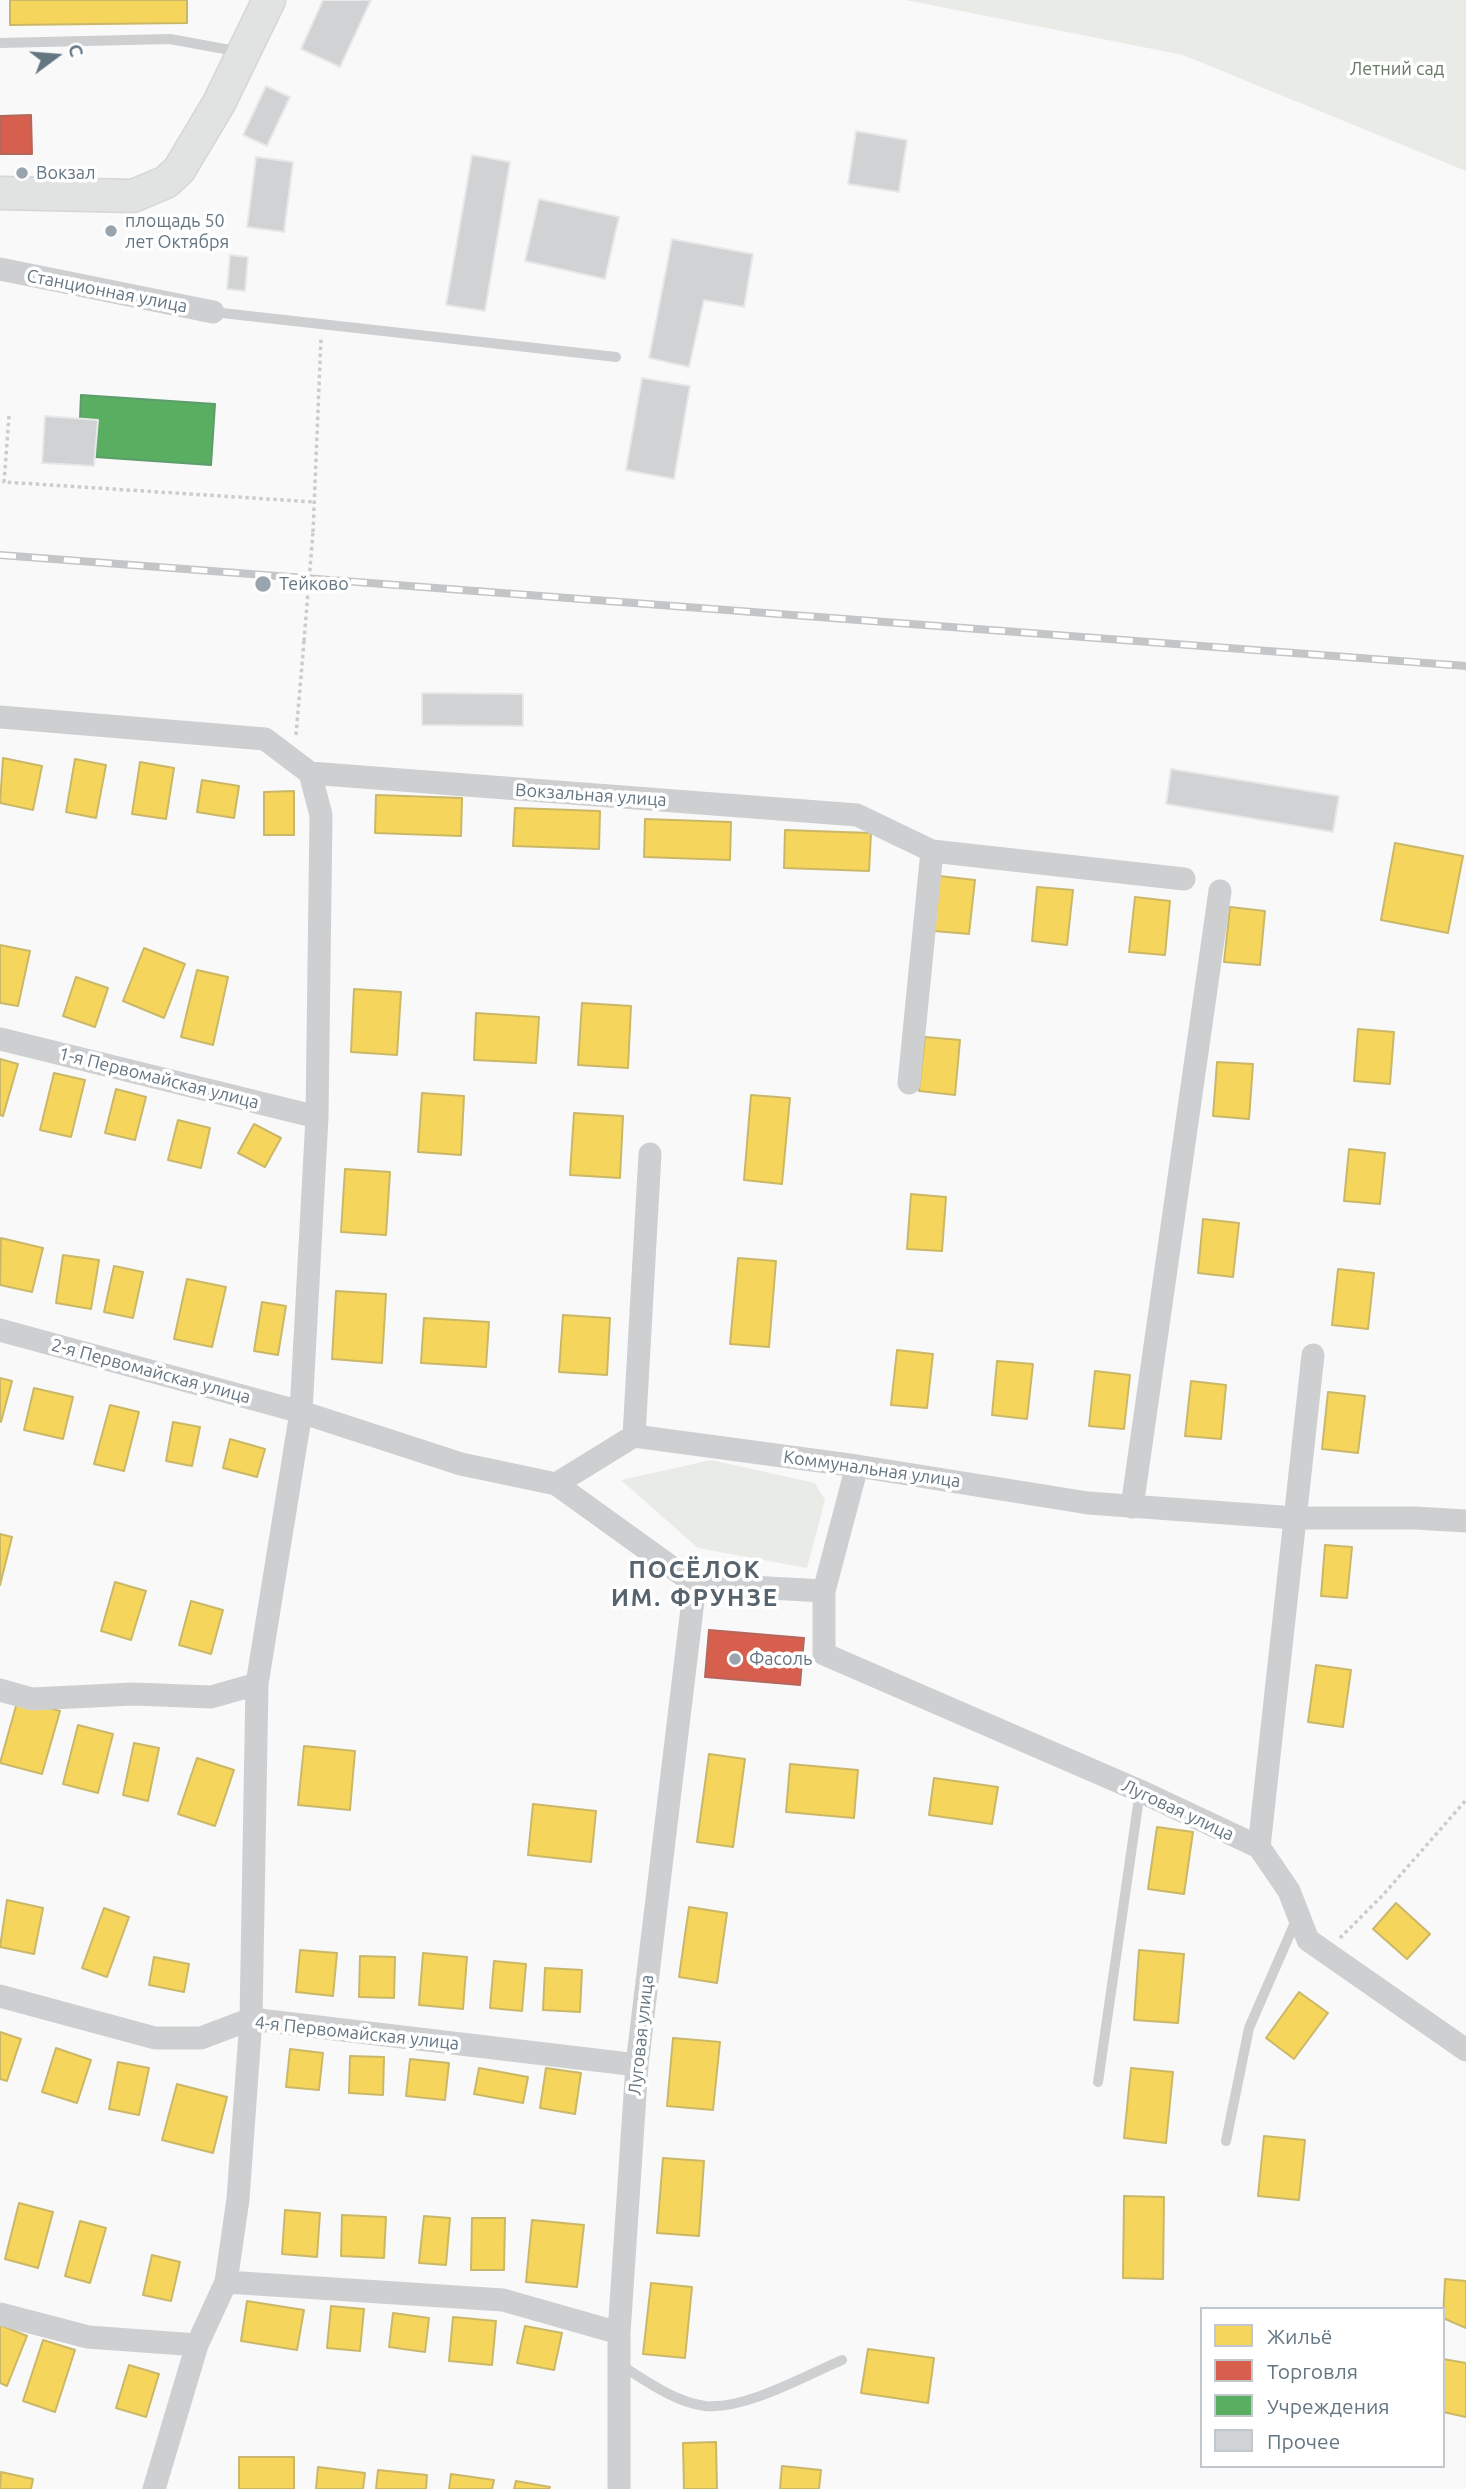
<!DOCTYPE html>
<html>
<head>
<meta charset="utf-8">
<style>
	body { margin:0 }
	#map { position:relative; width:1466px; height:2489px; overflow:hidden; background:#f9f9f9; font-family:Ubuntu,sans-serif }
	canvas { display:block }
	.legend { position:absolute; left:1200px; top:2307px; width:245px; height:161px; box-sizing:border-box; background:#fff; border:2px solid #c1c8cd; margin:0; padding:9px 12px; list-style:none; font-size:21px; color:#657683 }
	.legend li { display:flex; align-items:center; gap:14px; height:35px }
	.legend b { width:35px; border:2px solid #c1c8cd }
	.north { position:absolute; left:21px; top:21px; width:70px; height:70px; -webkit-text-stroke:5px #fff; paint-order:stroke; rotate:74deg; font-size:19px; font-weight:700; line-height:28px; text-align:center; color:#657683 }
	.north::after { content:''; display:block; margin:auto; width:24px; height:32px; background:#657683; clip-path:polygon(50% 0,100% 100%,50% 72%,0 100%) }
</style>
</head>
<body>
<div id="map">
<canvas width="1466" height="2489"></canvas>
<ul class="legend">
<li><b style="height:19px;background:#f6d55c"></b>Жильё</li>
<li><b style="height:19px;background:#d6604d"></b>Торговля</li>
<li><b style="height:19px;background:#5aae61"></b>Учреждения</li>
<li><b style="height:19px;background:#d0d2d3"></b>Прочее</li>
</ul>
<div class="north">С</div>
</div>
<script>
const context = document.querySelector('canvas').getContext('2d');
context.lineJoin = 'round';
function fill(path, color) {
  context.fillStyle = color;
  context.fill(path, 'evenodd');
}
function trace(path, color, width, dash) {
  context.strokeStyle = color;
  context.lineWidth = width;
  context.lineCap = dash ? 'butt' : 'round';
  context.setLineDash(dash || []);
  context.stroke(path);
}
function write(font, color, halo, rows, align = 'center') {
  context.font = font + ' Ubuntu,sans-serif';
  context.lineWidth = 7;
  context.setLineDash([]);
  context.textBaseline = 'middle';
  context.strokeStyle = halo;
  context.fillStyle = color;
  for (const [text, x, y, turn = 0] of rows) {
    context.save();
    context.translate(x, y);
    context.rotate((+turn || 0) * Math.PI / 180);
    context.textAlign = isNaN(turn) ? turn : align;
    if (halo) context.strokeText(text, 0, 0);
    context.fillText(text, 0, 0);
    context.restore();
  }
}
const green = new Path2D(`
	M906,0H1466V171L1183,55Z
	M711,1460L815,1483L825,1500L807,1568L698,1548L621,1480Z`);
const homes = new Path2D(`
	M10,0H187V23L10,25Z
	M3,758L42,766L33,810L0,803Z
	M75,759L106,765L96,818L66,812Z
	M140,762L174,768L166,819L132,814Z
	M202,780L239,786L234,818L197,812Z
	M294,791V835H264V792Z
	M376,795L462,798L461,836L375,833Z
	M515,808L600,811L599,849L513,846Z
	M645,819L731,822L730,860L644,857Z
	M785,830L871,833L869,871L784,868Z
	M1395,843L1463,856L1448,933L1381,920Z
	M939,876L975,880L969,934L934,931Z
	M1037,887L1073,890L1067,945L1032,941Z
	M1135,897L1170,901L1165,955L1129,952Z
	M1230,907L1265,911L1260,965L1224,962Z
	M0,945L30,951L18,1006L0,1003Z
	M144,948L185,964L164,1018L123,1001Z
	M197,970L228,977L213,1045L181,1037Z
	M76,977L108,988L95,1027L63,1016Z
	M354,989L401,992L397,1055L351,1052Z
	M582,1003L631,1006L628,1068L578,1065Z
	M476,1013L539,1017L536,1063L474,1060Z
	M1358,1029L1394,1032L1390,1084L1354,1081Z
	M925,1037L960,1040L955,1095L919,1091Z
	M0,1059L18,1064L3,1116L0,1115Z
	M1217,1062L1253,1064L1249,1119L1213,1116Z
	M54,1073L85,1080L71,1137L40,1130Z
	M116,1089L146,1097L135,1140L105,1133Z
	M422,1093L464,1096L461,1155L418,1152Z
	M751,1095L790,1098L782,1184L744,1180Z
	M574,1113L623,1116L620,1178L570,1175Z
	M178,1120L210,1128L201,1168L168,1160Z
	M254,1124L281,1138L265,1167L238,1153Z
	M1349,1149L1385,1153L1380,1204L1344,1201Z
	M345,1169L390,1172L386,1235L341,1232Z
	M911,1194L946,1197L942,1251L907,1249Z
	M1203,1219L1239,1223L1233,1277L1198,1273Z
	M1,1238L43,1248L32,1292L0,1285Z
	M63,1255L99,1260L91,1309L56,1303Z
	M738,1258L776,1261L769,1347L730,1344Z
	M114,1266L143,1272L133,1318L104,1312Z
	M1338,1269L1374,1273L1368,1329L1332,1325Z
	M187,1279L226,1287L212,1347L174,1339Z
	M336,1291L386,1294L382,1363L332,1359Z
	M262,1302L286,1306L278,1355L254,1351Z
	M563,1315L610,1318L607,1375L559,1372Z
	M424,1318L489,1322L486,1367L421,1363Z
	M897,1350L933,1354L927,1408L891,1405Z
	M997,1361L1033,1364L1027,1419L992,1415Z
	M1095,1371L1130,1375L1124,1429L1089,1426Z
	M0,1378L12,1381L1,1422L0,1421Z
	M1191,1381L1226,1385L1221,1439L1185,1436Z
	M34,1388L73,1397L63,1439L24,1430Z
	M1328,1392L1365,1396L1358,1453L1322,1449Z
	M110,1405L139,1412L124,1471L94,1464Z
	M173,1422L200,1427L192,1466L166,1461Z
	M230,1439L265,1449L257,1477L223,1468Z
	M0,1534L12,1537L0,1585Z
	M1325,1545L1352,1547L1347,1598L1321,1596Z
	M115,1582L146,1591L131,1640L101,1631Z
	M191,1601L223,1610L211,1654L179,1645Z
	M1316,1665L1351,1670L1343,1727L1308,1722Z
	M18,1699L60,1711L42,1774L0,1763Z
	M78,1725L113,1734L98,1793L63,1784Z
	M134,1743L159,1748L148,1801L123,1795Z
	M304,1746L355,1751L350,1810L298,1805Z
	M709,1754L745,1759L733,1847L697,1842Z
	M197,1758L234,1770L215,1826L178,1814Z
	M790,1764L858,1770L854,1818L786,1812Z
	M934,1778L998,1787L992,1824L929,1815Z
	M533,1804L596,1811L591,1862L528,1855Z
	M1157,1827L1193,1832L1184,1894L1148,1889Z
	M7,1900L43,1908L34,1954L0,1947Z
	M1396,1903L1430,1934L1407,1959L1373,1929Z
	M689,1907L727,1913L717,1983L679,1977Z
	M104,1908L129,1917L107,1977L82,1968Z
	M300,1950L337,1953L333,1996L296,1992Z
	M1139,1950L1184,1954L1178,2023L1134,2020Z
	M423,1953L467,1957L463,2009L419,2005Z
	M360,1956L395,1957L394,1998L359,1997Z
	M154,1957L189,1964L184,1992L149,1985Z
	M494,1961L526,1964L522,2011L490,2008Z
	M545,1968L582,1970L580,2012L543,2010Z
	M1299,1992L1328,2013L1294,2059L1266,2038Z
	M0,2032L21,2039L7,2081L0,2079Z
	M673,2038L720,2042L713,2110L667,2106Z
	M56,2048L91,2060L77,2103L42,2092Z
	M290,2049L323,2053L319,2090L286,2087Z
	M350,2056L384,2057L383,2095L349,2093Z
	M410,2059L449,2063L445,2100L406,2096Z
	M118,2062L149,2068L139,2115L109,2109Z
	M479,2068L528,2077L523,2103L474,2094Z
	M546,2068L581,2073L575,2114L540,2108Z
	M1131,2068L1173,2072L1166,2143L1124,2138Z
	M177,2084L227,2097L213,2153L162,2140Z
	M1264,2136L1305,2140L1299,2200L1258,2196Z
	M663,2158L704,2161L699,2236L657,2233Z
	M1124,2196L1164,2197L1163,2279L1123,2278Z
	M19,2203L53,2212L38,2268L5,2259Z
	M285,2210L320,2213L317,2257L282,2254Z
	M342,2215L386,2217L384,2258L341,2256Z
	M424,2216L450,2218L446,2265L419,2263Z
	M472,2218H505L504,2270H471Z
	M532,2220L584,2225L577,2287L526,2282Z
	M80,2221L106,2228L90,2283L65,2276Z
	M152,2255L180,2262L171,2301L143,2295Z
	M1445,2279L1466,2281V2328L1443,2318Z
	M651,2283L692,2287L685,2358L643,2354Z
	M247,2301L304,2310L297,2350L241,2341Z
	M331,2306L364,2309L360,2351L327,2348Z
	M393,2313L429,2318L425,2352L389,2347Z
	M453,2317L496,2321L492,2365L449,2361Z
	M0,2325L27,2336L7,2386L0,2383Z
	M525,2326L562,2333L554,2370L517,2363Z
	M43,2340L75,2350L55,2412L23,2401Z
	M868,2349L934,2358L928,2403L861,2393Z
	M1443,2359L1466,2363V2417L1443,2412Z
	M129,2365L159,2374L146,2417L116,2408Z
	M716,2442L717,2489H684L683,2443Z
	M239,2457H294V2489H239Z
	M782,2466L821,2470L819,2489H780Z
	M318,2467L365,2473L363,2489H316Z
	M378,2470L427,2475L426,2489H376Z
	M1,2472L33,2479L31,2489H0Z
	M451,2474L494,2480L492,2489H449Z
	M516,2481L550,2487L549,2489H514Z`);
const shops = new Path2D(`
	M31,115L32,154H0V116Z
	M709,1630L804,1638L800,1685L705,1677Z`);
const public = new Path2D(`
	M81,395L215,404L211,465L95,457L98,420L80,419Z`);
const building = new Path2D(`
	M323,0H371L340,67L301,49Z
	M266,86L290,97L267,146L243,135Z
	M856,131L907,140L899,192L848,184Z
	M472,155L510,162L485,311L446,305Z
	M256,157L293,162L284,232L247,227Z
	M539,199L619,217L605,279L525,261Z
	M672,239L753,254L744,307L704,300L689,367L649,358Z
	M230,255L248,257L245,291L227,289Z
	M642,378L690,386L674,479L626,470Z
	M45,416L98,420L94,466L42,463Z
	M422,693L523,694V726L422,725Z
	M1171,769L1339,796L1333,832L1166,804Z`);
const path = new Path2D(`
	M9,416L4,482L314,502
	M313,532L321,338
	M296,735L304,641
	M1340,1938L1383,1895L1466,1800`);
const lane = new Path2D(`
	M0,43L170,39L241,52
	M213,312L616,357
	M1098,2082L1140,1791
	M1226,2141L1249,2028L1297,1918
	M619,2364C645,2380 674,2402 705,2406C745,2410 805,2376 842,2360`);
const street = new Path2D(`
	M0,269L213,312
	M0,717L265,739L310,773L857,815L932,851L1184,879
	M0,1039L317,1117
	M909,1083L932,851
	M0,1330L301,1412L461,1464L556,1484L634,1436L857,1466L1088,1503L1295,1518H1415L1466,1521
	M634,1436L650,1154
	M857,1466L824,1591V1654L1140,1791L1259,1847L1289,1891L1308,1940L1466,2050
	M556,1484L695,1584L824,1591
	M1132,1507L1220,891
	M0,1690L32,1699L133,1694L211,1697L257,1684
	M1259,1847L1313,1355
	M0,1996L155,2038H201L251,2019L637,2065
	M226,2282L503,2300L619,2333
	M0,2314L88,2337L197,2345
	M154,2489L197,2345L226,2282L238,2199L251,2019L257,1684L301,1412L317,1117L321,815L310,773
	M619,2489V2333L637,2065L695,1584`);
const secondary = new Path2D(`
	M0,193L133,196L166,182L179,170L219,103L269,0`);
const rail = new Path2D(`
	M0,555L1466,666`);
const pathBridge = new Path2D(`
	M304,641L313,532`);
const markers = [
	[22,173,7,"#99a4ac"],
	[111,231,7,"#99a4ac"],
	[263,584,9,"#99a4ac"],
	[735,1659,7,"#99a4ac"]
];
const parkNames = [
	["Летний сад",1397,69]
];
const poiNames = [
	["Вокзал",36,173],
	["площадь 50",125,221],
	["лет Октября",125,242],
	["Тейково",279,584],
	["Фасоль",749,1659]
];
const streetNames = [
	["Станционная улица",107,291,11],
	["Вокзальная улица",591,795,4],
	["1-я Первомайская улица",159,1078,14],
	["2-я Первомайская улица",151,1371,15],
	["Коммунальная улица",872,1469,8],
	["Луговая улица",1178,1810,25],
	["4-я Первомайская улица",357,2033,6],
	["Луговая улица",641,2035,-84]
];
const districtNames = [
	["ПОСЁЛОК",695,1570],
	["ИМ. ФРУНЗЕ",695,1598]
];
fill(green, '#e8ebe6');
fill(homes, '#f6d55c');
trace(homes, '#cab868', 2);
fill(shops, '#d6604d');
trace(shops, '#b4675d', 2);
fill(public, '#5aae61');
trace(public, '#5d9d6b', 2);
fill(building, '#d0d2d3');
trace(building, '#e8e8e8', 2);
trace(secondary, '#d5d6d7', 35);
trace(path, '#cbcccd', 3.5, [3.5, 3.5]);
trace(lane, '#cecfd0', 10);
trace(street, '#cecfd0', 23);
trace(secondary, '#e1e2e2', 32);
trace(rail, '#c3c5c6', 8);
trace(rail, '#fff', 5, [16]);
trace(pathBridge, '#cbcccd', 3.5, [3.5, 3.5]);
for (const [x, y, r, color] of markers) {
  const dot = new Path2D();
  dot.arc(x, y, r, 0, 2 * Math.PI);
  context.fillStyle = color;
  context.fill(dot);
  trace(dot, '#fff', 2.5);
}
write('18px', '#687a64', '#fff', parkNames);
write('18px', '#657683', '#fff', poiNames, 'left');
write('18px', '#657683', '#fff', streetNames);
context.letterSpacing = '2px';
write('bold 24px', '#57646e', '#fff', districtNames);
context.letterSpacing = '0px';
</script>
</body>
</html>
